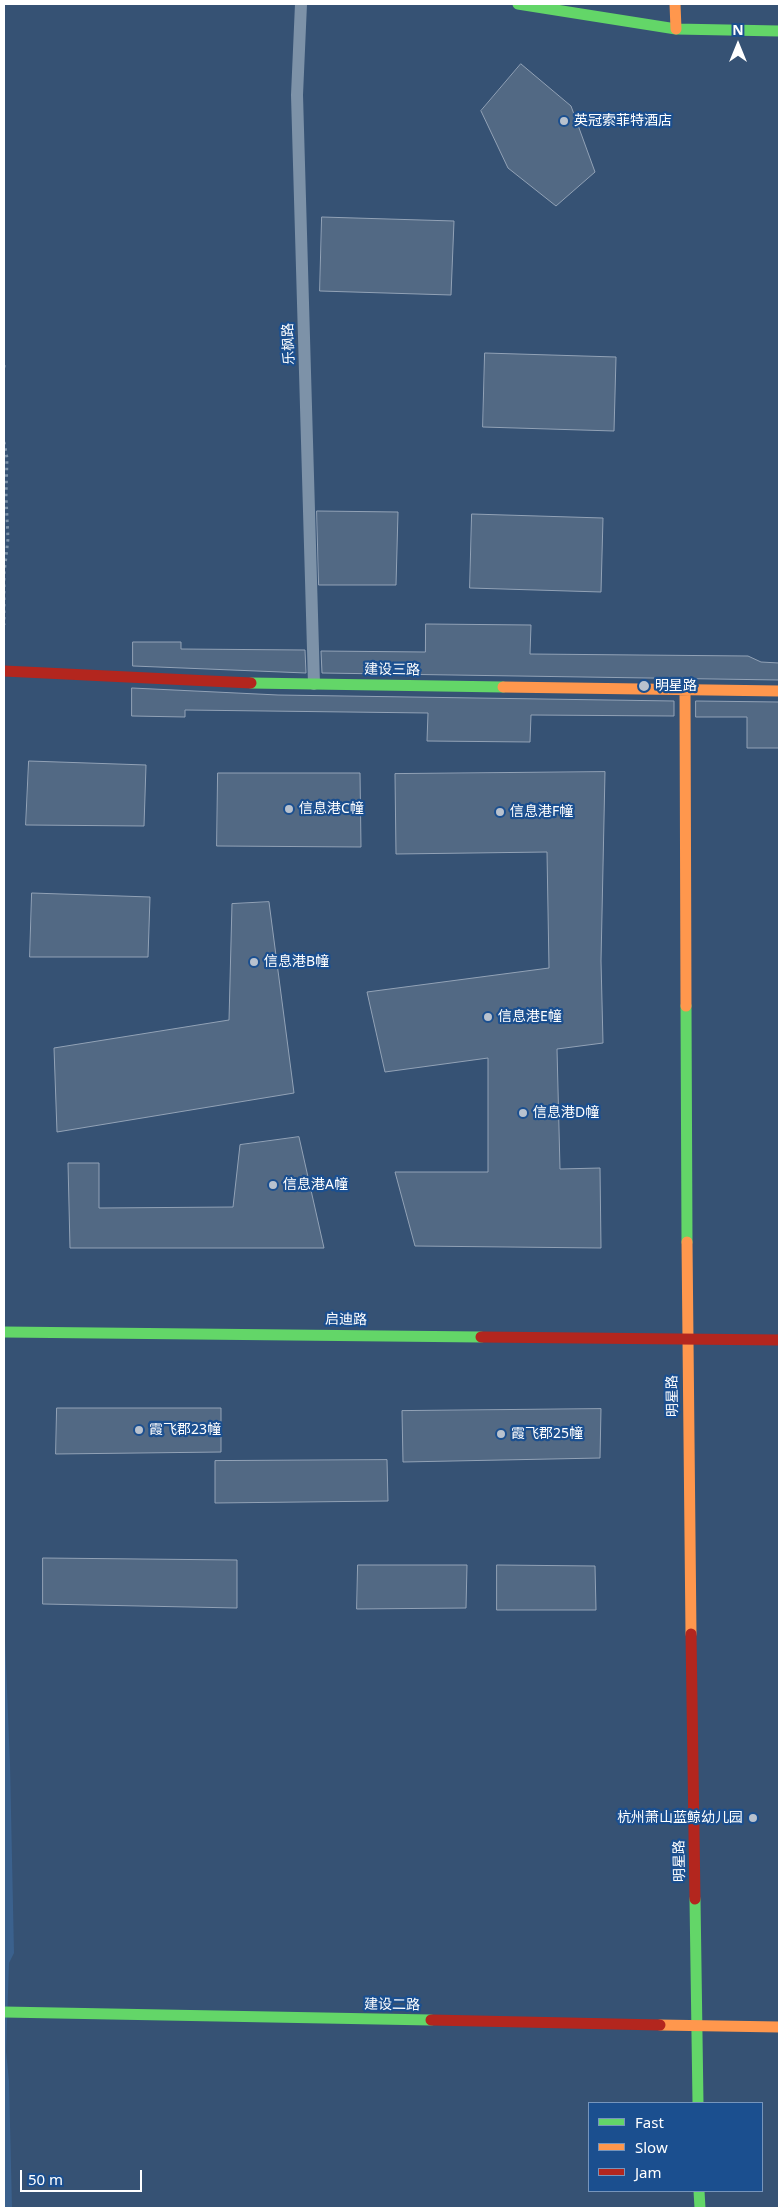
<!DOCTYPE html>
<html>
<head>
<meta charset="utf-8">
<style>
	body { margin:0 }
	#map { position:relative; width:783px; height:2212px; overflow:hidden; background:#365274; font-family:"Noto Sans",sans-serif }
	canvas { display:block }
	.frame { position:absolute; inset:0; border:5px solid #fff; pointer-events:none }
	.legend { position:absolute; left:588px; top:2102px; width:175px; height:90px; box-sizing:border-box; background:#1b4f8f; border:1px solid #7695bc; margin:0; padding:6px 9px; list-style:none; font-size:15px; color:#fff }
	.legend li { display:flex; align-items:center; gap:10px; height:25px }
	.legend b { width:25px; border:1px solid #7695bc }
	.north { position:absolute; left:713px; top:20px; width:50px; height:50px; -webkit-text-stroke:4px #1b4f8f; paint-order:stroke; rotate:0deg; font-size:14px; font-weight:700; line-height:20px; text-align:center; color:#fff }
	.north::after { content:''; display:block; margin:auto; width:18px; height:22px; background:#fff; clip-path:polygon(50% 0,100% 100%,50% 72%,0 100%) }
	.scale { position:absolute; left:20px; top:2170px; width:122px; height:22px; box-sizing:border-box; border:2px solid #fff; border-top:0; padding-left:6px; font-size:15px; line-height:18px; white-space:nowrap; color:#fff; -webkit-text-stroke:4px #1b4f8f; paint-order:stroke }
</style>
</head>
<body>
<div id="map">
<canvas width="783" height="2212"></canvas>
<div class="frame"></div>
<ul class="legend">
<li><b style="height:6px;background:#63d668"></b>Fast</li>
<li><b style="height:6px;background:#ff974d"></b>Slow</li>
<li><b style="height:6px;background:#b3261e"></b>Jam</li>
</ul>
<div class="north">N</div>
<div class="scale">50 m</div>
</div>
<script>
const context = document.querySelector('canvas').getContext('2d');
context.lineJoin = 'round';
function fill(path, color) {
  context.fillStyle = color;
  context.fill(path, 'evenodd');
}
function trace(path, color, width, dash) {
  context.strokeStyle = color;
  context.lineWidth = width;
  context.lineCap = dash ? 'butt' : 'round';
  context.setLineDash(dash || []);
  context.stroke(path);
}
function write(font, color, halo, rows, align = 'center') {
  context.font = font + ' "Noto Sans","Noto Sans SC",sans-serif';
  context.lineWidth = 4.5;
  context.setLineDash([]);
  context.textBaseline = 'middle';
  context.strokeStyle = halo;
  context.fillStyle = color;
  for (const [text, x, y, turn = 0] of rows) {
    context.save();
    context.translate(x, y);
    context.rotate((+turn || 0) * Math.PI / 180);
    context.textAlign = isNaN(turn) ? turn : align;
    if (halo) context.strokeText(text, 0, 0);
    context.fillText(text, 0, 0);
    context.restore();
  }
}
const water = new Path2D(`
	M4,1616L10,1764L14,1953L9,1963L6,2051L9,2081L12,2208H4Z`);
const building = new Path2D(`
	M521,64L571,106L595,172L556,206L508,168L481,111Z
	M322,217L454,221L451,295L320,291Z
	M485,353L616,357L614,431L483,427Z
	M317,511L398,512L396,585H319Z
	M472,514L603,518L601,592L470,588Z
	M426,624L531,625L530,654L748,656L761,662L779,663V680L322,673L321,651L425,652Z
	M133,642H181V649L305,650L306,673L133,666Z
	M132,688L278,695L674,701V716L531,715L530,742L427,741L428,713L185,710V717L132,716Z
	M696,701L779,702V748H747V717H696Z
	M29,761L146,765L144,826L26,825Z
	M605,772L601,961L603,1043L557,1049L560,1169L600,1168L601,1248L415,1246L395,1172H488V1058L385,1072L367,992L549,968L547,852L396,854L395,774Z
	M218,773H360L361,847L217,846Z
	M32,893L150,897L148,957H30Z
	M269,902L294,1093L57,1132L54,1048L229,1020L232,904Z
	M299,1137L324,1248H70L68,1163H99V1208L233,1207L240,1145Z
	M57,1408H221V1452L56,1454Z
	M601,1409L600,1458L403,1462L402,1411Z
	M387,1460L388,1501L215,1503V1461Z
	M43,1558L237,1560V1608L43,1604Z
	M358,1565H467L466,1608L357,1609Z
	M497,1565L595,1566L596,1610H497Z`);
const path = new Path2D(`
	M4,365V370
	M4,442L7,458L6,496L8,539L4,574V625`);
const street = new Path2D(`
	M301,4L297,95L314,684`);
const fast = new Path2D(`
	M518,4L676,29L779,31
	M251,683L503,687
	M686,1006L687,1242
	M4,1332L481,1337
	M695,1899L698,2103
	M4,2012L431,2020
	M699,2191L700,2208`);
const slow = new Path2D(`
	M675,4L676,29
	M503,687L779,691
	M685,689L686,1006
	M687,1242L691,1634
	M660,2025L779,2027`);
const jam = new Path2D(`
	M4,671L251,683
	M481,1337L779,1340
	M691,1634L695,1899
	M431,2020L660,2025`);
const markers = [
	[564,121,5,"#b9c2ce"],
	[644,686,6,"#b9c2ce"],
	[289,809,5,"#b9c2ce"],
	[500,812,5,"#b9c2ce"],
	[254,962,5,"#b9c2ce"],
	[488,1017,5,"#b9c2ce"],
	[523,1113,5,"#b9c2ce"],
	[273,1185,5,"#b9c2ce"],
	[139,1430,5,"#b9c2ce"],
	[501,1434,5,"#b9c2ce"],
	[753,1818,5,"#b9c2ce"]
];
const poiNames = [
	["英冠索菲特酒店",574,121],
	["明星路",655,686],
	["信息港C幢",299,809],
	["信息港F幢",510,812],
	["信息港B幢",264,962],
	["信息港E幢",498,1017],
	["信息港D幢",533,1113],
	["信息港A幢",283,1185],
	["霞飞郡23幢",149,1430],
	["霞飞郡25幢",511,1434],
	["杭州萧山蓝鲸幼儿园",743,1818,"right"]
];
const streetNames = [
	["乐枫路",289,344,-92],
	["建设三路",392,670,1],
	["启迪路",346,1320,1],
	["明星路",673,1396,-91],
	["明星路",680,1861,-91],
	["建设二路",392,2005,1]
];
fill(water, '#3b618d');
fill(building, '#526984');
trace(building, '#92a2b6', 1);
trace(path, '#7d92a8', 3, [2.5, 4]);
trace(street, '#7d92a8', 12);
trace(fast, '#63d668', 11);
trace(slow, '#ff974d', 11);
trace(jam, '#b3261e', 11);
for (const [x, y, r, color] of markers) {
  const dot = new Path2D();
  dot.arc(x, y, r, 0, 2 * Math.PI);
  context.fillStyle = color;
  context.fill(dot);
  trace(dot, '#1b4f8f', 2);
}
write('14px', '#fff', '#1b4f8f', poiNames, 'left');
write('14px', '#fff', '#1b4f8f', streetNames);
</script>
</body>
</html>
